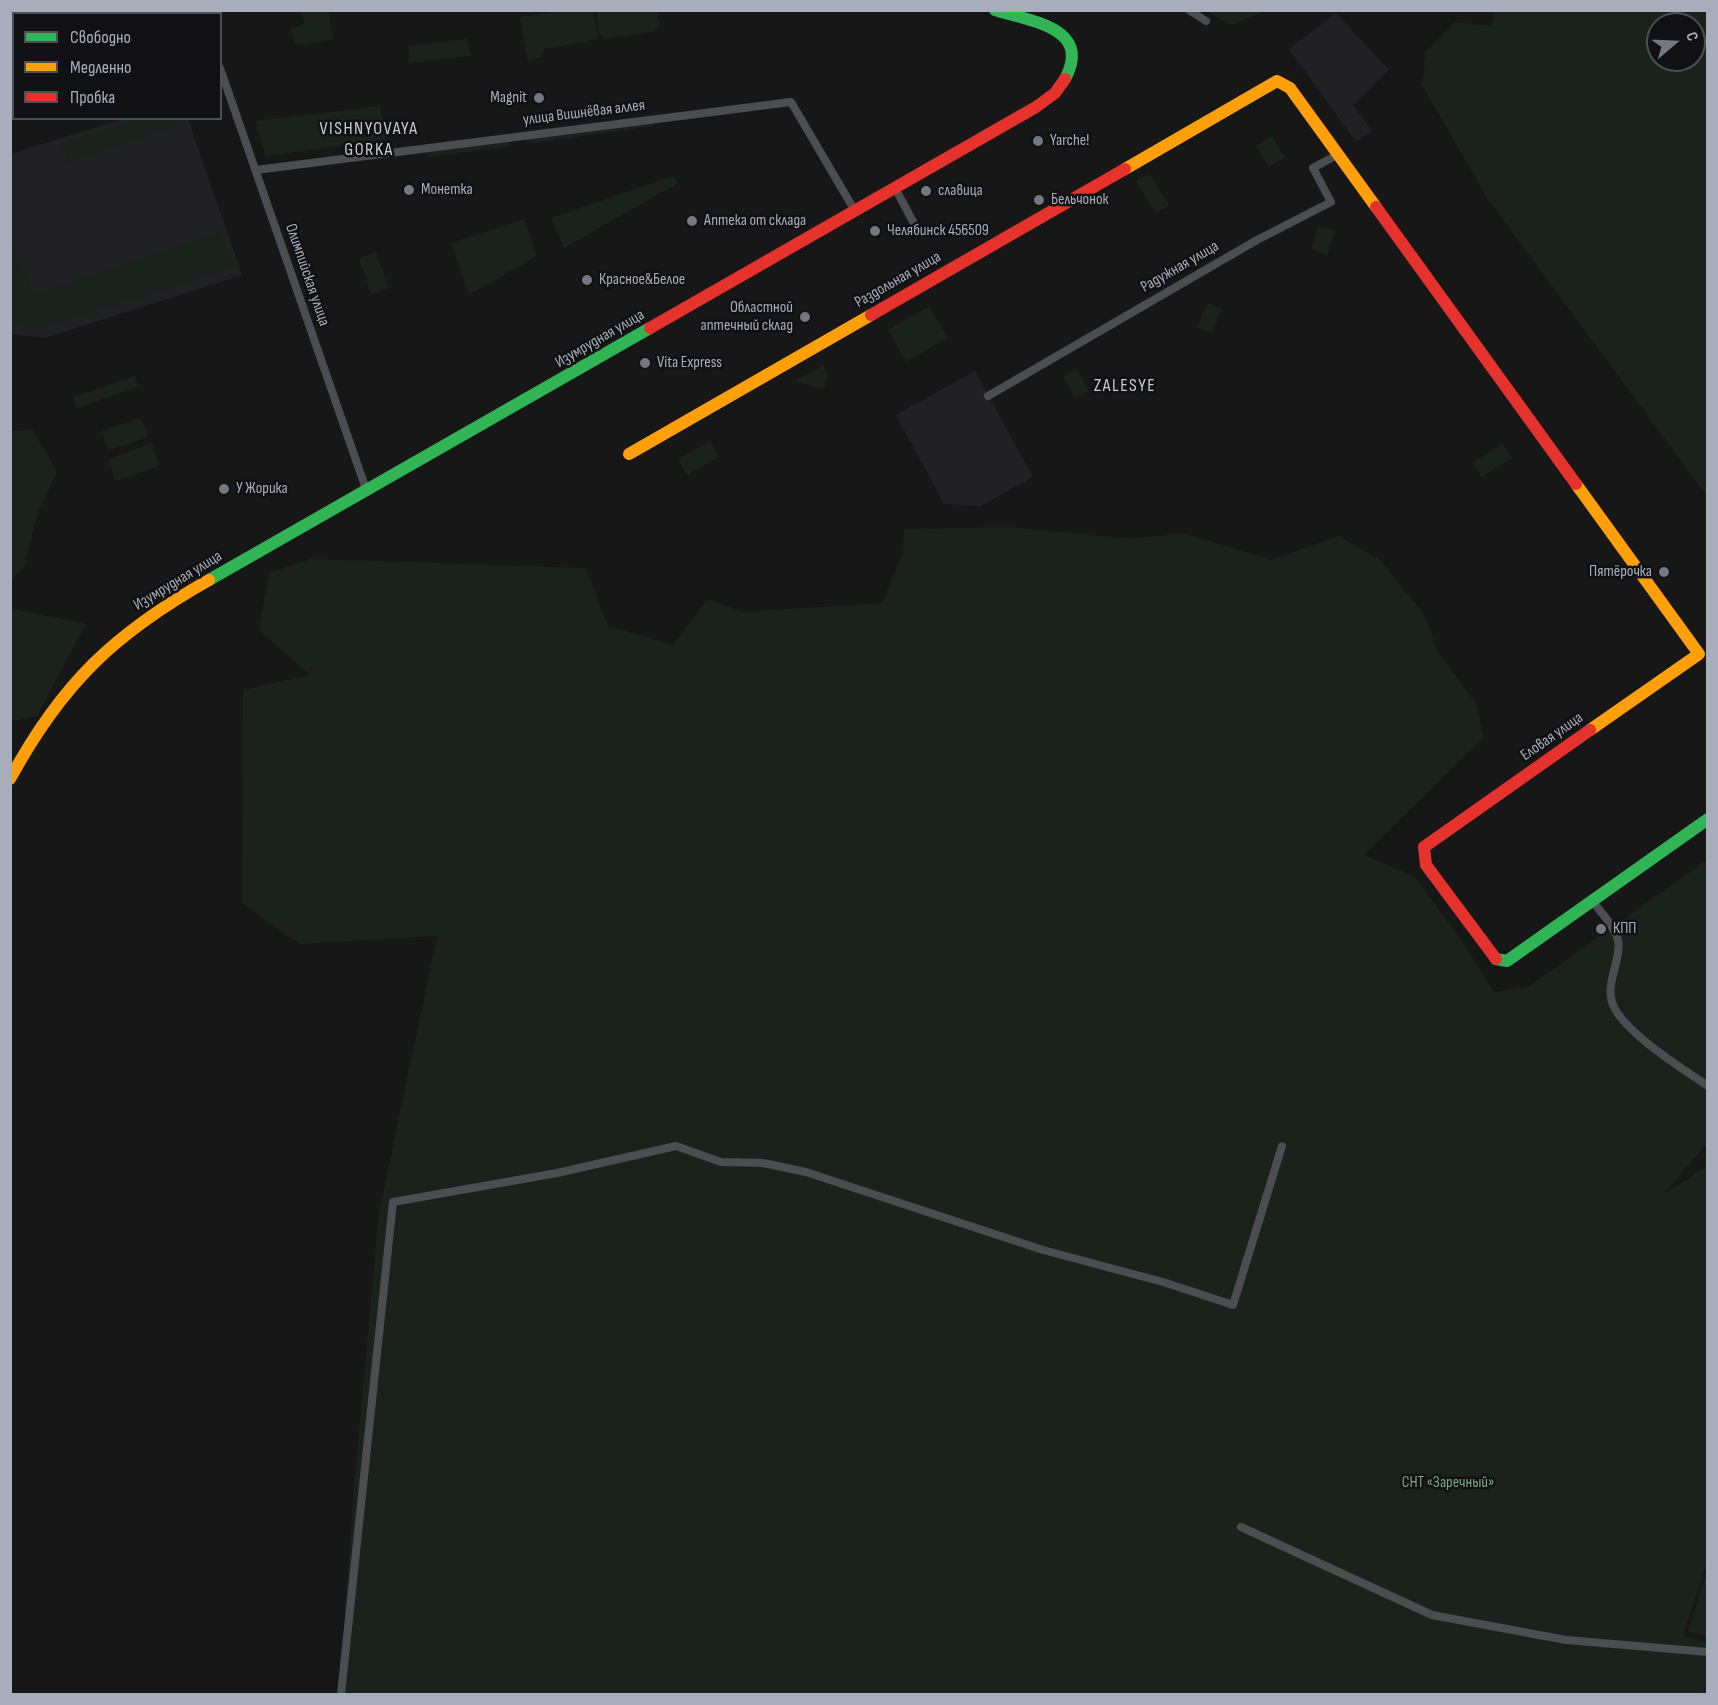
<!DOCTYPE html>
<html>
<head>
<meta charset="utf-8">
<style>
	body { margin:0 }
	#map { position:relative; width:1718px; height:1705px; overflow:hidden; background:#171718; font-family:"Sofia Sans Condensed",sans-serif }
	canvas { display:block }
	.frame { position:absolute; inset:0; border:12px solid #a7adba; pointer-events:none }
	.legend { position:absolute; left:12px; top:12px; width:210px; height:108px; box-sizing:border-box; background:#111114; border:2px solid #4d4f56; margin:0; padding:8px 10px; list-style:none; font-size:18px; color:#a7adba }
	.legend li { display:flex; align-items:center; gap:12px; height:30px }
	.legend b { width:30px; border:2px solid #4d4f56 }
	.north { position:absolute; left:1646px; top:12px; width:60px; height:60px; box-sizing:border-box; background:#111114; border:2px solid #4d4f56; border-radius:50%; rotate:71deg; font-size:16px; font-weight:700; line-height:24px; text-align:center; color:#a7adba }
	.north::after { content:''; display:block; margin:auto; width:21px; height:27px; background:#757881; clip-path:polygon(50% 0,100% 100%,50% 72%,0 100%) }
</style>
</head>
<body>
<div id="map">
<canvas width="1718" height="1705"></canvas>
<div class="frame"></div>
<ul class="legend">
<li><b style="height:8px;background:#30b455"></b>Свободно</li>
<li><b style="height:8px;background:#ff9f0a"></b>Медленно</li>
<li><b style="height:8px;background:#e5322d"></b>Пробка</li>
</ul>
<div class="north">С</div>
</div>
<script>
const context = document.querySelector('canvas').getContext('2d');
context.lineJoin = 'round';
function fill(path, color) {
  context.fillStyle = color;
  context.fill(path, 'evenodd');
}
function trace(path, color, width, dash) {
  context.strokeStyle = color;
  context.lineWidth = width;
  context.lineCap = dash ? 'butt' : 'round';
  context.setLineDash(dash || []);
  context.stroke(path);
}
function write(font, color, halo, rows, align = 'center') {
  context.font = font + ' "Sofia Sans Condensed",sans-serif';
  context.lineWidth = 5;
  context.setLineDash([]);
  context.textBaseline = 'middle';
  context.strokeStyle = halo;
  context.fillStyle = color;
  for (const [text, x, y, turn = 0] of rows) {
    context.save();
    context.translate(x, y);
    context.rotate((+turn || 0) * Math.PI / 180);
    context.textAlign = isNaN(turn) ? turn : align;
    if (halo) context.strokeText(text, 0, 0);
    context.fillText(text, 0, 0);
    context.restore();
  }
}
const built = new Path2D(`
	M1336,13L1389,70L1353,105L1372,131L1356,142L1289,49Z
	M123,119H188L242,275L45,338L11,334L10,154Z
	M975,371L1033,477L981,506L944,504L896,415Z`);
const green = new Path2D(`
	M571,10L593,11L599,39L543,49L542,57L528,62L520,17Z
	M302,11H329L333,40L295,45L290,29L304,24Z
	M597,11H657L660,25L653,32L605,39L599,34Z
	M1206,11H1263L1232,25Z
	M1495,11H1707V496L1487,198L1422,85L1426,52L1455,22L1492,26ZM1658,24H1694V60H1658Z
	M467,39L471,56L409,63L408,46Z
	M380,106L386,140L265,156L255,121Z
	M135,119H178L180,125L68,163L61,144Z
	M653,122V126L527,144V139Z
	M1272,136L1285,158L1269,167L1256,146Z
	M509,141L512,146L428,157V151Z
	M1149,173L1169,205L1155,213L1136,181Z
	M673,176L678,183L564,248L551,218Z
	M524,219L537,256L469,295L451,243Z
	M1319,226L1335,231L1327,255L1311,249Z
	M221,231L234,267L41,329L11,325V250L15,249L34,295Z
	M376,252L389,288L371,294L359,258Z
	M1207,303L1222,309L1212,333L1197,327Z
	M929,306L948,338L906,362L888,330Z
	M824,365L828,374L824,389L794,381Z
	M1077,369L1089,390L1075,398L1063,377Z
	M135,376L138,387L77,408L73,397Z
	M141,418L148,437L108,451L102,431Z
	M33,430L57,472L38,513L24,567L11,580V431Z
	M710,441L719,457L687,475L678,459Z
	M152,443L159,466L117,481L114,479L109,459Z
	M1502,443L1512,458L1482,477L1472,463Z
	M1009,527L1132,539L1183,533L1271,560L1339,536L1380,560L1425,615L1438,652L1477,705L1483,738L1364,855L1415,877L1461,940L1494,992L1528,987L1707,860V1143L1664,1194L1707,1166L1708,1560L1683,1636L1707,1643V1685L1703,1694H339L353,1499L379,1212L437,936L299,944L242,903L243,690L310,675L259,630L269,573L311,559L586,568L608,626L673,645L707,599L743,612L882,603L902,554L904,529Z
	M11,609L86,624L37,716L11,721Z
	M1707,1570V1636L1688,1632Z`);
const street = new Path2D(`
	M201,10L202,14
	M1189,10L1206,21
	M220,68L367,492
	M256,170L791,102L855,211
	M895,188L918,231
	M988,396L1257,240L1331,202L1313,168L1337,155
	M1593,902C1601,912 1615,927 1618,940C1622,958 1606,980 1612,1002C1620,1030 1683,1069 1708,1086
	M1241,1527L1432,1615L1566,1640L1708,1652
	M341,1694L393,1202L557,1173L676,1146L721,1162L763,1163L806,1172L1043,1250L1163,1282L1233,1305L1282,1146`);
const fast = new Path2D(`
	M995,10C1029,21 1093,27 1065,79
	M209,580L650,328
	M1496,959L1507,961L1708,819`);
const slow = new Path2D(`
	M1125,169L1277,81L1290,88L1376,207
	M629,454L871,315
	M1576,484L1699,654L1590,730
	M10,779C62,683 115,633 209,580`);
const jam = new Path2D(`
	M1376,207L1576,484
	M871,315L1125,169
	M650,328L1036,107L1055,93L1065,79
	M1496,959L1426,865L1424,847L1590,730`);
const markers = [
	[539,98,6,"#757881"],
	[1038,141,6,"#757881"],
	[409,190,6,"#757881"],
	[926,191,6,"#757881"],
	[1039,200,6,"#757881"],
	[692,221,6,"#757881"],
	[875,231,6,"#757881"],
	[587,280,6,"#757881"],
	[805,317,6,"#757881"],
	[645,363,6,"#757881"],
	[224,489,6,"#757881"],
	[1664,572,6,"#757881"],
	[1601,929,6,"#757881"]
];
const poiNames = [
	["Magnit",527,98,"right"],
	["Yarche!",1050,141],
	["Монетка",421,190],
	["славица",938,191],
	["Бельчонок",1051,200],
	["Аптека от склада",704,221],
	["Челябинск 456509",887,231],
	["Красное&Белое",599,280],
	["Областной",793,308,"right"],
	["аптечный склад",793,326,"right"],
	["Vita Express",657,363],
	["У Жорика",236,489],
	["Пятёрочка",1652,572,"right"],
	["КПП",1613,929]
];
const streetNames = [
	["улица Вишнёвая аллея",584,113,-7],
	["Радужная улица",1180,267,-30],
	["Олимпийская улица",307,275,71],
	["Раздольная улица",898,280,-30],
	["Изумрудная улица",600,339,-30],
	["Изумрудная улица",178,581,-31],
	["Еловая улица",1552,737,-35]
];
const parkNames = [
	["СНТ «Заречный»",1448,1483]
];
const neighbourhoodNames = [
	["VISHNYOVAYA",369,129],
	["GORKA",369,150],
	["ZALESYE",1125,386]
];
fill(built, '#212124');
fill(green, '#1b221c');
trace(street, '#4b4d51', 8);
trace(fast, '#30b455', 12);
trace(slow, '#ff9f0a', 12);
trace(jam, '#e5322d', 12);
for (const [x, y, r, color] of markers) {
  const dot = new Path2D();
  dot.arc(x, y, r, 0, 2 * Math.PI);
  context.fillStyle = color;
  context.fill(dot);
  trace(dot, '#111114', 2);
}
write('16px', '#a7adba', '#111114', poiNames, 'left');
write('16px', '#a7adba', '#111114', streetNames);
write('16px', '#7da67e', '#111114', parkNames);
context.letterSpacing = '1.5px';
write('18px', '#c9ccd5', '#111114', neighbourhoodNames);
context.letterSpacing = '0px';
</script>
</body>
</html>
